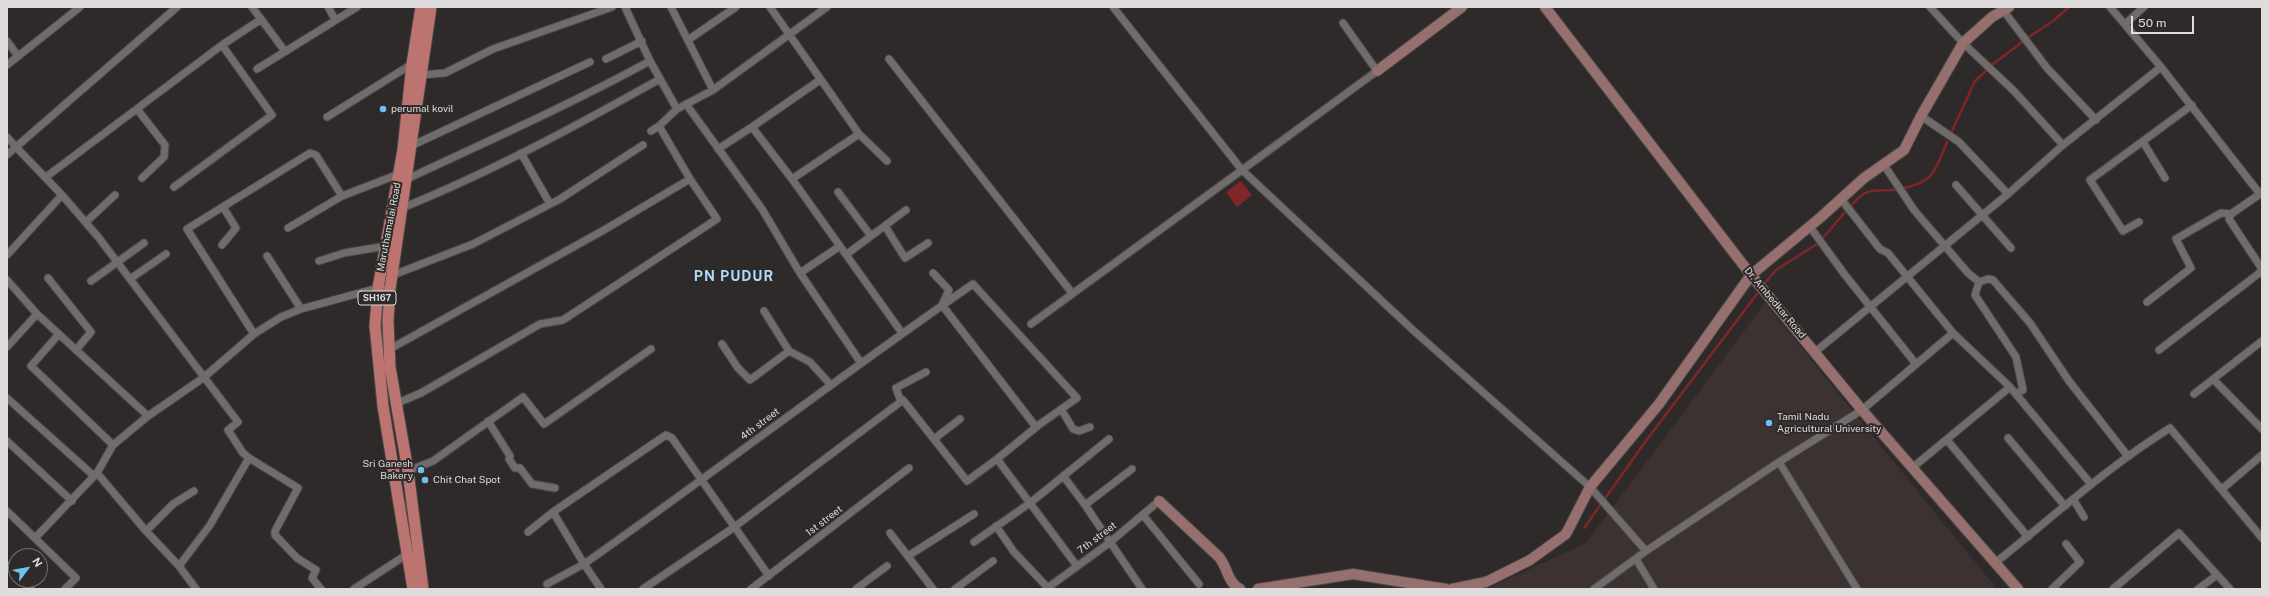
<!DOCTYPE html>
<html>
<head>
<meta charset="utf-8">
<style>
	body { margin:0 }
	#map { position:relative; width:2269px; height:596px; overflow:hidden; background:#2e2a2a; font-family:"Public Sans",sans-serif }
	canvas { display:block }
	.frame { position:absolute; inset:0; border:8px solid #dedcdc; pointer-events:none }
	.north { position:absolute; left:8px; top:548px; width:40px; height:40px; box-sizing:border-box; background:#2e2a2a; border:1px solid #747171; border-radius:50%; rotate:58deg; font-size:11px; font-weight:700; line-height:16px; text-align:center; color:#dedcdc }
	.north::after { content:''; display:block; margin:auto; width:14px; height:18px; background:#6cc3f2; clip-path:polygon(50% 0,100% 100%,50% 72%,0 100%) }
	.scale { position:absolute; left:2131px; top:16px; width:63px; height:18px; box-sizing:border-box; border:2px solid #dedcdc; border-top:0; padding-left:5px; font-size:12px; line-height:14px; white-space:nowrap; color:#dedcdc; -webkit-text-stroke:3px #2e2a2a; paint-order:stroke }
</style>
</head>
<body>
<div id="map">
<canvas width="2269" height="596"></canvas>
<div class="frame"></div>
<div class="north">N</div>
<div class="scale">50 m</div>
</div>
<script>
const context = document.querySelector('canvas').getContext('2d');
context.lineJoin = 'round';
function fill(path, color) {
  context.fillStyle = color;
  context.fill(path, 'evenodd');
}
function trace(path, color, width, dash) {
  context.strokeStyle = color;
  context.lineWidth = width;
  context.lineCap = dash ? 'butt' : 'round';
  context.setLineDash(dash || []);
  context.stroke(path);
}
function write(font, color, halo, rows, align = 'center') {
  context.font = font + ' "Public Sans",sans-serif';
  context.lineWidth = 4;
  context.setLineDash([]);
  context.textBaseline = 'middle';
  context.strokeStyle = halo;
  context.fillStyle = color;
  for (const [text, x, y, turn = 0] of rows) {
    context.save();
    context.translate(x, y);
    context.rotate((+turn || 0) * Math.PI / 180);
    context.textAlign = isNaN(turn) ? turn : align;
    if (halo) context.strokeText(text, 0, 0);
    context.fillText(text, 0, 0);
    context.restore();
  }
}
const built = new Path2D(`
	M1765,303L1997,589H1487L1586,543Z`);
const water = new Path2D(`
	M1241,181L1252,195L1237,207L1226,192Z`);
const stream = new Path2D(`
	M2029,37L2053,21L2069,7
	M1992,65L2022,42
	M1952,131L1975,81L1986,71
	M1904,188C1936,181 1935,169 1947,142
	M1851,206C1868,184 1876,193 1898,189
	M1822,239L1845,212
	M1766,282L1776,270L1817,244
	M1584,528L1648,438L1757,294`);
const street = new Path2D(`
	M252,7L284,50
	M328,7L335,19
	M625,7L650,61L677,109
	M671,7L713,90
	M770,7L859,134L792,179L902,333
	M1930,7L1963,43L2014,91L2063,145L2161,67
	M2110,7L2161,67L2260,194L2231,214L2229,219L2262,269
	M2003,10L2047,68L2096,120
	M1343,23L1377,71L1242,170L1414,331L1590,487L1646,551L1594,589
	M2125,24L2144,7
	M688,40L736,7
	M7,41L18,56
	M606,59L642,41
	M889,59L1072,293
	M7,65L80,7
	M257,69L357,7
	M421,75L445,73L493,49L612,7
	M686,104L762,209L800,273L861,363
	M137,109L165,145L164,157L142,178
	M1921,116L1959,142L2008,194
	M327,117L412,64
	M651,131L659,126
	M859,134L887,161
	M7,137L16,147L7,155
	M2143,142L2165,178
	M411,146L590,62
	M718,149L752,127
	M521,153L550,204
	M1884,165L1914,210L1968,273L1979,282L1988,279L1993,280L2030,323L2069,381L2127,455
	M46,177L222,45L260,20
	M407,179C488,141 571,104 650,61
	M792,179L752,127L820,80
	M1956,185L2011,248
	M174,187L272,115L222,45
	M838,192L871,236
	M62,195L16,147L177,7
	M1841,199L1880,249L1888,253L1953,333L2010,387
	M402,208C491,172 576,126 660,79
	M86,222L115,195
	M2139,222L2123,231L2090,180L2192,105
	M885,226L905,258L928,243
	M1810,227L1845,275L1916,364
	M288,228L342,196
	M222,245L236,228L223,207
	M847,254L906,210
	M7,255L62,195L99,238L238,422L228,430L243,453L249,458L298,488L275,531V535L297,558L316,570L312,578L321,589
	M267,256L301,309
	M319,261L344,253L386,246
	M800,273L840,246
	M933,273L949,290L942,305L1036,427
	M393,275L473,244L560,199L643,145
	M48,278L91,332L76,350
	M130,279L166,254
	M7,280L37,314L148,416
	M91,281L144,243
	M1979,282L1975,295L2016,357L2023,390L2016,394
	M2147,302L2191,268L2176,239L2221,213L2231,214
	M764,311L789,351L810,362L830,384
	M1031,324L1242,170L1113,7
	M59,334L31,366L113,445
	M254,334L187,229L310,153L316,155L342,196L399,174
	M722,344L738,368L750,380L789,351
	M7,347L37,314
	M388,350L604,230L690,179L659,126L677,109L713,90L827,7
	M2159,350L2262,271
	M1815,352L2008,194L2063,145
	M2213,379L2262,429
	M2194,394L2262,341
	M7,398L94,476
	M901,402L896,388L926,372
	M395,404L421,393L540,324L563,320L717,219L690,179
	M1061,409L1073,429L1079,431L1090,427
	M488,421L510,456L509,459L515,468H520L532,484L555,488
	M2008,438L2065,506
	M934,439L960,419
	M1947,440L2028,537
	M7,441L72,501
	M1779,462L1857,589
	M1912,468L2010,387L2090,483
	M408,471L433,461L523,397L544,424L651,349
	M1064,477L1085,505L1142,589
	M2222,489L2262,455
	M2073,499L2084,517
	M1085,505L1132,469
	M7,511L76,578L65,589
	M553,512L666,435L672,438L769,576
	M1143,515L1199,584
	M996,526L1014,552L1049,589
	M146,531L173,504L194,491
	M528,532L553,512L584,564L547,584
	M890,533L933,589
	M36,537L97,473
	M974,542L1030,503L1109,439
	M1646,551L1779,462L1862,410L1953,333
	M908,556L974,514
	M1636,559L1654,589
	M1995,563C2054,516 2106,468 2170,428L2262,538
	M7,565L16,574
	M179,566L210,525L249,458
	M22,580L31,589
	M196,589L179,566L146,531L97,473L113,445L148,416L203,378L254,334L281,317L301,309L378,288L390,289
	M354,589L409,553
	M601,589L584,564C715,472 841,375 973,284L1077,398L1040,424L997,459
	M643,589L733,528L903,400L967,481L997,459L1077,566
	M751,589L909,468
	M856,589L887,566
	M955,589L993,561
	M1046,589L1109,543L1159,501
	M2052,589L2080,562L2066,544
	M2113,589L2179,533L2230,589
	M2198,589L2217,575`);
const secondary = new Path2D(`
	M1545,7L1751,275L1862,410L2018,589
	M1377,71L1462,7
	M1159,501L1219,557C1228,568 1227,582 1240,589
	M1258,589L1353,574L1446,589
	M1452,589L1486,582L1530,560L1566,534L1590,487L1659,404L1751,275L1821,217L1864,178L1904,150L1921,116L1963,43L1992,17L2009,7`);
const primary = new Path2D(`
	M413,589L383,406L375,326L378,288L403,150L412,64L421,7
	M423,589L408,471L390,367L388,321L390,289L431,7`);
const markers = [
	[383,109,4,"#6cc3f2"],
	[1769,423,4,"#6cc3f2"],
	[421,470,4,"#6cc3f2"],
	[425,480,4,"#6cc3f2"]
];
const shields = [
	[377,298,38]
];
const shieldNames = [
	["SH167",377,298]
];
const poiNames = [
	["perumal kovil",391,109],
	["Tamil Nadu",1777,417],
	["Agricultural University",1777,429],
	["Sri Ganesh",413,464,"right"],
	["Bakery",413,476,"right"],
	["Chit Chat Spot",433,480]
];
const streetNames = [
	["Maruthamalai Road",389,227,-79],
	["Dr. Ambedkar Road",1775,303,50],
	["4th street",760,424,-37],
	["1st street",824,521,-37],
	["7th street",1097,538,-37]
];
const districtNames = [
	["PN PUDUR",734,277]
];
fill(built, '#3c3231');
fill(water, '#802626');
trace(stream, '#802626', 2.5);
trace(street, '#4a4747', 9);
trace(secondary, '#4a4747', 12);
trace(primary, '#4a4747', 13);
trace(street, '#706c6c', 7);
trace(secondary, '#96706e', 10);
trace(primary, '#bc7470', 11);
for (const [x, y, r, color] of markers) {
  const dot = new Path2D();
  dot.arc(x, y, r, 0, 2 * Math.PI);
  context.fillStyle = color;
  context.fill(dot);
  trace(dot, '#2e2a2a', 1.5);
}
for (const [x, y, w] of shields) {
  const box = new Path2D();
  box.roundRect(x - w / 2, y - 7, w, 14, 3);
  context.fillStyle = '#2e2a2a';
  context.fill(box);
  trace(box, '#dedcdc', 1);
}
write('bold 9px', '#dedcdc', null, shieldNames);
write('10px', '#dedcdc', '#2e2a2a', poiNames, 'left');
write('10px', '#dedcdc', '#2e2a2a', streetNames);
context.letterSpacing = '1px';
write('bold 14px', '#addaf5', '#2e2a2a', districtNames);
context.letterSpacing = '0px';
</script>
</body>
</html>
